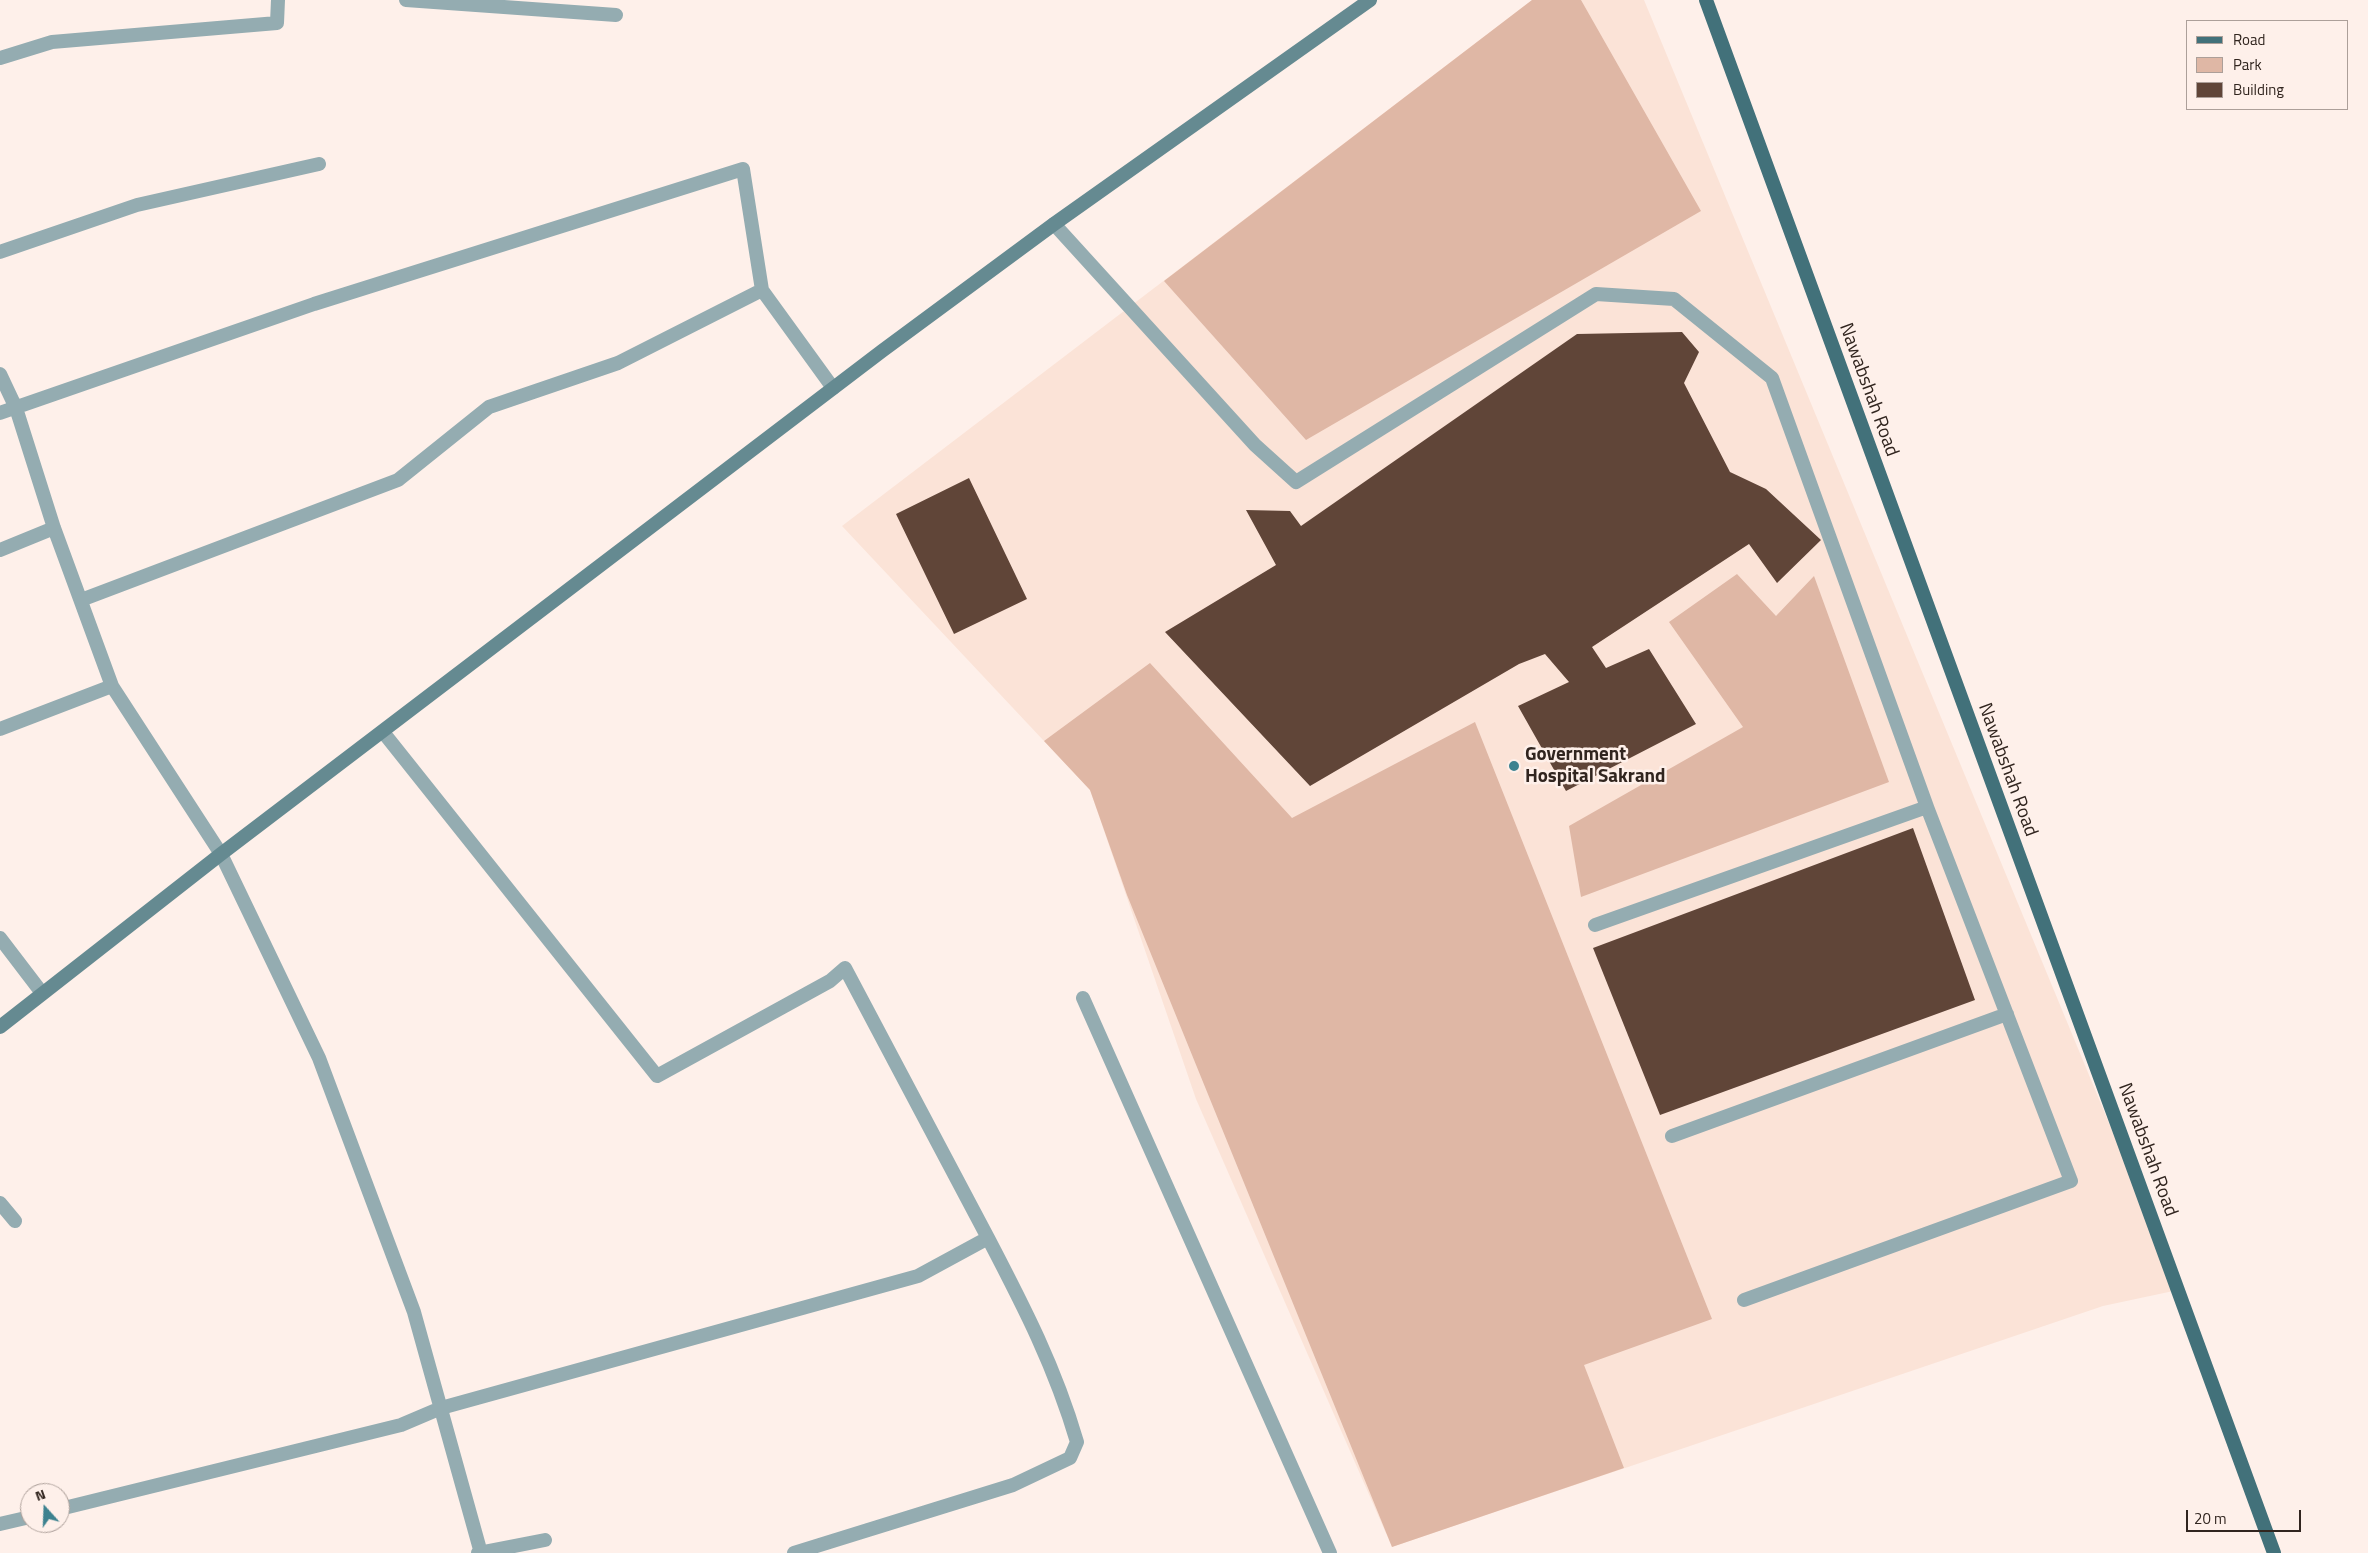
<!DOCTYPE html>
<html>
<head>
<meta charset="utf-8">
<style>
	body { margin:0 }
	#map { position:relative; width:2368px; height:1553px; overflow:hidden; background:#fef0ea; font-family:"Titillium Web",sans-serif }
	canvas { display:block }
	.legend { position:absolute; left:2186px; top:20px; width:162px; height:90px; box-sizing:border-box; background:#fef0ea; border:1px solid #ac9f99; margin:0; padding:6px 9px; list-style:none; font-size:15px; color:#31251f }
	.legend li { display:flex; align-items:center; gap:10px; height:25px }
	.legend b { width:25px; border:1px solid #ac9f99 }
	.north { position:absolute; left:20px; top:1483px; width:50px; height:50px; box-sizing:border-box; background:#fef0ea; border:1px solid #ac9f99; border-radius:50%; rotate:340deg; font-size:14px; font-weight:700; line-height:20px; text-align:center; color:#31251f }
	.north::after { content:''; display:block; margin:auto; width:18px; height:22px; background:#3d828f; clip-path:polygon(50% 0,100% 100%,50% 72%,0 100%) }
	.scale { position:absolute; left:2186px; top:1510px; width:115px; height:22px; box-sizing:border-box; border:2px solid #31251f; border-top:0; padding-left:6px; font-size:15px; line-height:18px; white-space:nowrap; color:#31251f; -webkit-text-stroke:4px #fef0ea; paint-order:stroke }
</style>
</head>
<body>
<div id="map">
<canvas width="2368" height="1553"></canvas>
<ul class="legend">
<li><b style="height:6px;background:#42717a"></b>Road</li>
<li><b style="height:14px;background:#dfb7a5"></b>Park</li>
<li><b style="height:14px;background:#604538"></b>Building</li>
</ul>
<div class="north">N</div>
<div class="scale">20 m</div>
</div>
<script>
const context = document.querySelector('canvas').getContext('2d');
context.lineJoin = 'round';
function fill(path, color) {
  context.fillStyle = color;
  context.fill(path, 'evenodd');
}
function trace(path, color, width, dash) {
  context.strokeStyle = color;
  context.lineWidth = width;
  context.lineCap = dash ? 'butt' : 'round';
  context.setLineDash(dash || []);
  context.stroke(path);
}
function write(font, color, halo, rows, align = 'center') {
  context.font = font + ' "Titillium Web",sans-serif';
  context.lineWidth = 5;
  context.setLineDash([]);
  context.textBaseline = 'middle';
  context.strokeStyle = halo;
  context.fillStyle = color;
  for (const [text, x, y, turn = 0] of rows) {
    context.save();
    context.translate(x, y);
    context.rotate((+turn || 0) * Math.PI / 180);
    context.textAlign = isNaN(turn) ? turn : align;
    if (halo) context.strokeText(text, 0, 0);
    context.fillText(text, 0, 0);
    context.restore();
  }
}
const built = new Path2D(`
	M1532,0H1644L2178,1290L2103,1306L1392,1547L1196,1099L1090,790L842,526Z`);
const green = new Path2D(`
	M1532,0H1581L1701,211L1306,440L1164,281Z
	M1737,574L1776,616L1814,576L1889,782L1581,897L1569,826L1743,727L1669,622Z
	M1150,663L1292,818L1475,722L1712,1319L1584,1365L1624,1468L1392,1547L1127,895L1090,790L1044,741Z`);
const building = new Path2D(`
	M1682,332L1699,352L1684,383L1730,472L1766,489L1821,540L1777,583L1749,544L1592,647L1606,668L1649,649L1696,724L1566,791L1518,706L1569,682L1545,654L1519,664L1310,786L1165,632L1276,565L1246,510L1290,511L1301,526L1577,334Z
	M969,478L1027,599L954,634L896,514Z
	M1913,828L1975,1000L1660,1115L1593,948Z`);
const minor = new Path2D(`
	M406,0L616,15
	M0,58L52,42L277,23L278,0
	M1054,224L1255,445L1296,482L1596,294L1674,299L1772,378L1927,807
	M0,252L137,205L319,164
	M0,374L16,408L54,528L112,686
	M0,413L314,304L743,169L762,290L833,388
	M0,550L54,528
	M81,600L398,480L489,407L618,363L762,290
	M0,729L112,686L221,854L319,1058L414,1312L481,1553
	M383,732L657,1076L830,981L845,968L988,1238
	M1595,925L1927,807L2071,1181L1744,1300
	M0,938L42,993
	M1083,998L1330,1553
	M1672,1136L2007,1014
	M0,1203L15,1221
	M60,1509L401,1425L441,1408L918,1276L988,1238C1024,1307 1055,1367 1077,1442L1070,1458L1013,1485L794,1553
	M0,1524L30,1517
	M478,1553L545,1540`);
const secondary = new Path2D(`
	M0,1027L221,854L882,351L1054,224L1370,0`);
const primary = new Path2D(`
	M1706,0L2274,1553`);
const markers = [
	[1514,766,6,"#3d828f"]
];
const streetNames = [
	["Nawabshah Road",1868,390,70],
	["Nawabshah Road",2007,770,70],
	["Nawabshah Road",2147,1150,70]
];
const poiNames = [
	["Government",1525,755],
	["Hospital Sakrand",1525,777]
];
fill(built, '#fbe3d7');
fill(green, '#dfb7a5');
fill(building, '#604538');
trace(minor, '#94acb1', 14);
trace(secondary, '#658a91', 14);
trace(primary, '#42717a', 14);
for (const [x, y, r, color] of markers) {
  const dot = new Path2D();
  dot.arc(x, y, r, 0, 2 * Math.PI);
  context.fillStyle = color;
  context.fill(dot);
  trace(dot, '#fef0ea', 2);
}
write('19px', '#31251f', '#fef0ea', streetNames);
write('bold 19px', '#31251f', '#fef0ea', poiNames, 'left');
</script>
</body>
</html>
